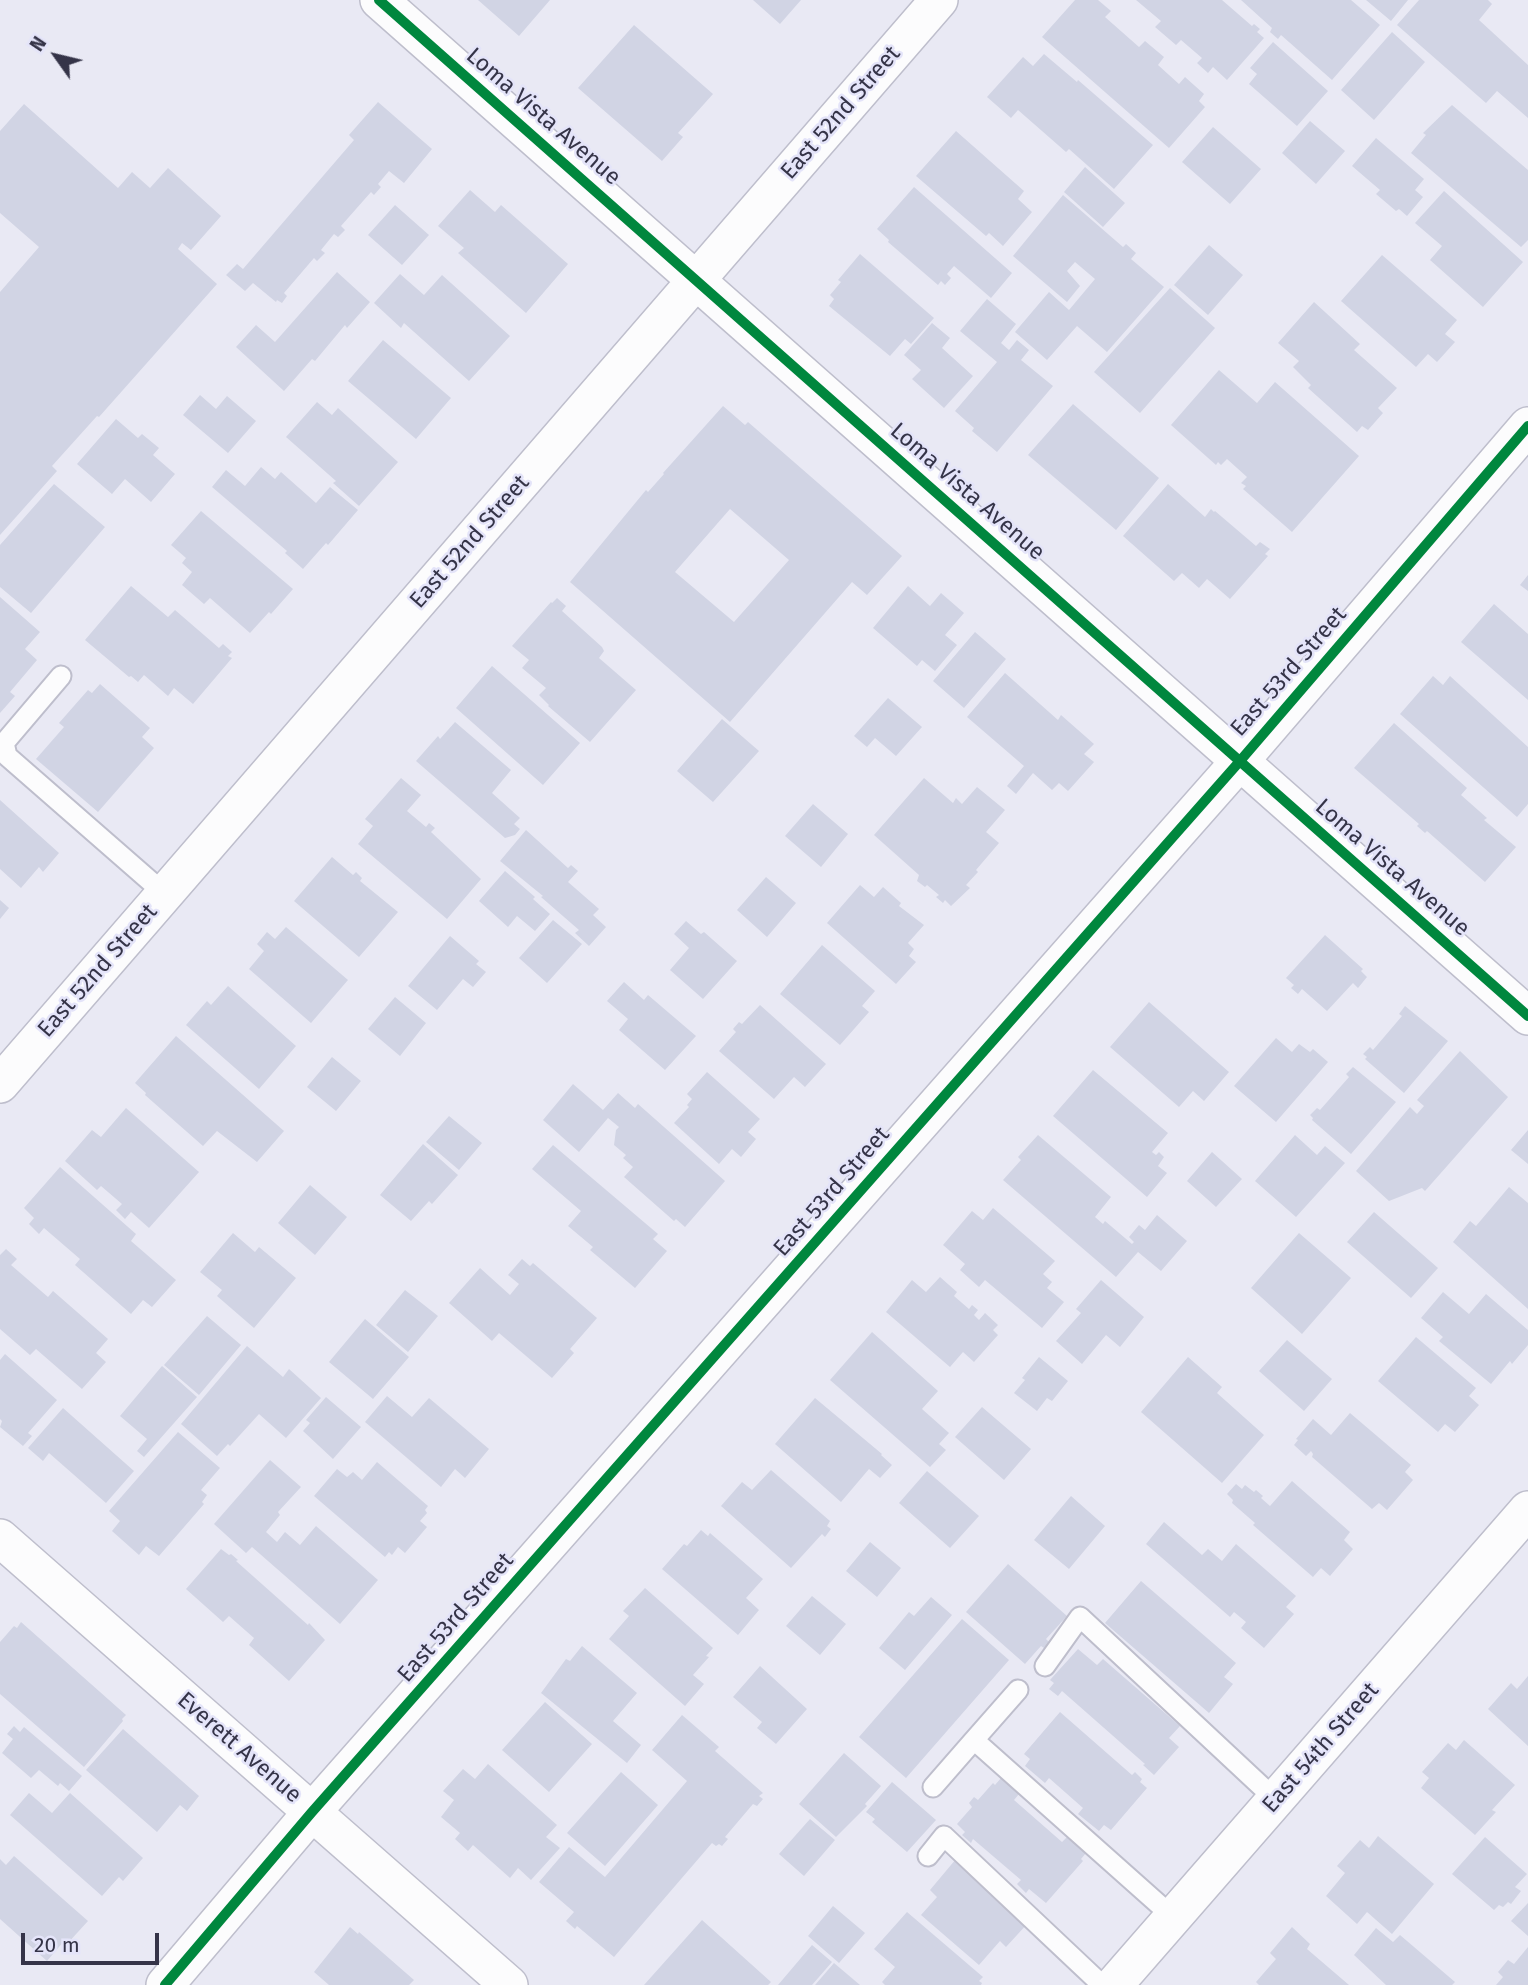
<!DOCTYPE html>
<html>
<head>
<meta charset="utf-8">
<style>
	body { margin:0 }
	#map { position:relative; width:1528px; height:1985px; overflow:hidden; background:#e9e9f4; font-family:"Fira Sans",sans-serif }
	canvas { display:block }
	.north { position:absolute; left:21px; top:21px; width:70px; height:70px; -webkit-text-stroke:5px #e4e4f9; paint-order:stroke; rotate:304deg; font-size:19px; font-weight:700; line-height:28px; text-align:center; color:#353448 }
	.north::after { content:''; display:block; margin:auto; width:24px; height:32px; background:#353448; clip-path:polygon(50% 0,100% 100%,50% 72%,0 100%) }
	.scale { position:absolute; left:21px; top:1933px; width:138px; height:32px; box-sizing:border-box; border:4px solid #353448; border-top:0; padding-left:9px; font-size:21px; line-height:24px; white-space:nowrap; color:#353448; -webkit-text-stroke:5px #e4e4f9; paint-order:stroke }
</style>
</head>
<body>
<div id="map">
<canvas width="1528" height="1985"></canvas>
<div class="north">N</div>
<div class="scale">20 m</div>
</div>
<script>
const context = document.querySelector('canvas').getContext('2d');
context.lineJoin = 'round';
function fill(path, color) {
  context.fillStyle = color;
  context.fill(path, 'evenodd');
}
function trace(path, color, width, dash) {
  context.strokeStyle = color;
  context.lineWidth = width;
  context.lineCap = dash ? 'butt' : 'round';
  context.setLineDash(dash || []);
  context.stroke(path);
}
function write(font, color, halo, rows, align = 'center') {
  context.font = font + ' "Fira Sans",sans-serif';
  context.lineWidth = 5;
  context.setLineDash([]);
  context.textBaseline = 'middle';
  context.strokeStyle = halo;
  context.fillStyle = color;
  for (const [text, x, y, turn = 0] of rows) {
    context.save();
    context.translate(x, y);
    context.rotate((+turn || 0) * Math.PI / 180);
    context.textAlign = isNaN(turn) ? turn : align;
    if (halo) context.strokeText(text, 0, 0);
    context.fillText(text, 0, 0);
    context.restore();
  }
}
const building = new Path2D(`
	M478,0H550L519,36Z
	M753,0H801L780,24Z
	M1075,0H1098L1111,11L1105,17L1139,47L1145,41L1164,57L1158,65L1179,84L1185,77L1204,94L1199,101L1205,107L1169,148L1042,37Z
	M1136,0H1222L1252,26L1254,24L1260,29L1257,32L1264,38L1227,80L1213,67L1208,73L1197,63L1202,58L1181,40L1176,45L1155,27L1161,21Z
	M1241,0H1351L1380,25L1332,80L1281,35L1278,39L1270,32L1272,28Z
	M1366,0H1408L1391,21Z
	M1419,0H1488L1492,4L1479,20L1528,65V118L1497,91L1486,103L1397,25Z
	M634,25L713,94L678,133L683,137L662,161L578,88Z
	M1392,32L1425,62L1374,120L1341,90Z
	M1273,42L1328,91L1297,126L1249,84L1257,74L1250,68Z
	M1044,54L1077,82L1078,80L1153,145L1114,189L1069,149L1066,152L1018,110L1011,118L987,97L1023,57L1033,66Z
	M378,102L432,149L404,183L389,171L378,184L381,187L374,195L371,192L341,226L345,230L338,237L334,234L321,250L325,253L317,261L314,258L284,293L287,296L282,303L277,300L276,302L253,283L245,291L226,275L237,264L243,269L354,140L349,135Z
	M24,104L118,188L132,172L150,188L168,168L221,216L191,250L182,243L178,249L217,284L99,417L97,416L52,466L57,471L0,535V292L39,247L0,213V131Z
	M1452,105L1528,170V240L1521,247L1411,153L1426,135L1423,133Z
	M1310,121L1345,151L1316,184L1282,153Z
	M1213,127L1261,169L1230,204L1182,162Z
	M956,131L1024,191L1018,199L1032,212L1003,246L989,233L986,236L916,176Z
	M1376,138L1424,179L1415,190L1423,197L1407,216L1399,209L1396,211L1376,194L1380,190L1352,166Z
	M1085,167L1125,203L1103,227L1064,192Z
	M914,187L1012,273L991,298L954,266L947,274L951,278L945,285L941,281L938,285L888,242L889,240L877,229Z
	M470,190L495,212L501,205L568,264L526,313L458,253L464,248L438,226Z
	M1444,191L1523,262L1483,307L1430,260L1442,246L1415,223Z
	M1063,195L1123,247L1126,244L1136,253L1131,259L1164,287L1107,352L1077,326L1047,360L1015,332L1049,292L1069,310L1095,279L1075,262L1067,271L1080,286L1067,302L1013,256Z
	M395,205L429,235L402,265L368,235Z
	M1209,245L1243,275L1208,315L1174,285Z
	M860,254L934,318L911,344L905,339L890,356L829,306L834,299L830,295L841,282L838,280Z
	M1382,255L1457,320L1445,334L1455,342L1437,362L1428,354L1416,367L1341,301Z
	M337,272L370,302L347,328L345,325L315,361L312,359L284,391L236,347L256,325L275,342Z
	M400,274L424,295L442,275L510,336L469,381L404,323L401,328L374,303Z
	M1170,288L1215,328L1140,413L1094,372Z
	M987,299L1016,324L1001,343L1009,350L1017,340L1029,350L1021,360L1053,386L997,452L972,431L974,428L955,411L997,362L960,331Z
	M1314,302L1360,344L1354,350L1397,388L1378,408L1383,413L1368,430L1362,426L1357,432L1308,388L1311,385L1293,367L1299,361L1278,343Z
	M932,323L950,338L942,348L973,376L944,408L912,379L921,370L904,355Z
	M383,340L451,398L416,439L348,381Z
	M1219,370L1257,403L1275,382L1359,456L1292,532L1243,489L1246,486L1241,483L1247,477L1227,459L1221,465L1218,462L1216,465L1171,425Z
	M200,395L216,409L227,396L256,421L228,453L183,415Z
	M317,402L332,415L338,408L398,462L359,506L333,483L336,481L286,437Z
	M1073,404L1159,478L1116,530L1028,455Z
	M723,406L745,425L748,422L902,556L867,595L852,582L730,722L570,582L646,490L648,492L664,474L663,473ZM730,509L789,560L734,622L675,572Z
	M116,419L138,438L142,434L159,448L153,455L175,474L151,502L125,479L112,494L77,464Z
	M261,467L275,479L281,472L316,503L330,487L358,510L328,545L326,543L303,569L285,553L287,551L212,487L226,470L245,486Z
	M54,484L105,527L31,613L0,587V545Z
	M1168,484L1205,517L1211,509L1214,512L1215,511L1256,546L1260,542L1270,549L1265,554L1268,556L1230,599L1207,579L1199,588L1182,573L1174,581L1123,536Z
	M201,511L293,589L271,614L269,612L250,633L210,598L204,604L182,585L192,572L182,563L186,558L171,545Z
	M1528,575V591L1520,585Z
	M131,586L168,617L175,610L219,648L223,644L232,652L228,656L232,658L193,704L174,688L168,696L144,675L138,682L131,676L129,677L85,640Z
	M908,586L930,606L941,593L964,613L945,635L957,645L935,671L922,660L917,666L873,628Z
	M0,597L40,632L25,649L37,660L10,692L15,696L0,713Z
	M557,598L566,606L562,611L602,647L604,651L599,658L636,690L590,742L548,706L549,705L539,695L546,688L522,668L529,660L512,646L551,602L552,603Z
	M1494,604L1528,634V700L1461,642Z
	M975,632L1006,659L964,708L933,681Z
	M492,666L580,743L543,785L456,708Z
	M1005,673L1058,720L1061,715L1094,744L1084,754L1094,762L1068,791L1059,783L1052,790L1033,773L1016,794L1007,786L1024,766L967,717Z
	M1433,676L1443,685L1450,676L1528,747V804L1517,817L1400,714Z
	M100,684L150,728L142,737L154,748L98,812L36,759L64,727L59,723L88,690L92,693Z
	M888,698L922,727L896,756L875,738L867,747L854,736Z
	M722,719L759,751L713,802L677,771Z
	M455,722L511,770L492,793L520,818L514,824L520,829L515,835L505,838L416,761L438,736L440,739Z
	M1394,723L1467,788L1461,795L1487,818L1484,820L1516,847L1485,882L1427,831L1425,833L1417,826L1419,824L1354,768Z
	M401,778L421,795L407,811L426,827L429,823L435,828L431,832L481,879L447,919L358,844L373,826L365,819Z
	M924,778L953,803L956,798L962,804L977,787L1005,810L986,832L999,843L976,870L978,872L966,885L970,888L951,906L945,900L943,903L936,897L939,895L927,885L925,887L917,881L919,875L874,835Z
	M0,800L59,853L43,872L39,867L21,888L0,869Z
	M813,804L848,834L821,867L785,836Z
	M526,830L568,868L571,865L578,871L568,882L599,909L593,915L606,927L589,946L575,933L579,930L541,897L543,896L500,861Z
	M332,857L353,875L356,872L362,878L360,881L398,912L359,957L294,901Z
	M505,871L535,897L533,899L550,914L535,931L517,916L508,927L479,901Z
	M766,877L796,903L767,937L737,910Z
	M860,885L874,897L883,887L901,903L899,906L924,925L908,943L914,949L909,956L916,962L896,984L827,923Z
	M0,900L9,908L0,919Z
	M553,920L582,944L547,983L519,958Z
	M686,921L701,934L704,932L737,961L703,999L670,970L689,948L674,934Z
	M286,927L348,980L311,1023L249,969L264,951L257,944L267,932L275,939Z
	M1325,935L1363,969L1361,971L1367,977L1358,988L1353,983L1327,1011L1302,989L1298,994L1291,988L1294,985L1286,978Z
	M450,936L479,961L476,964L486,972L473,987L463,979L437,1010L408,986Z
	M822,945L875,991L862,1006L869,1012L840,1045L780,994Z
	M624,982L644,1000L648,995L696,1036L665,1070L619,1030L628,1019L607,1001Z
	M228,986L296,1046L259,1089L186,1025L207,1001L211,1005Z
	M395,997L426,1023L400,1056L368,1029Z
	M1149,1002L1229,1072L1204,1101L1193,1091L1179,1107L1110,1047Z
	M760,1005L826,1064L805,1087L794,1077L774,1099L719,1051L736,1032L733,1029L739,1022L742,1024Z
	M1405,1006L1448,1041L1404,1093L1365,1059L1367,1057L1363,1054L1370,1047L1373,1050L1402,1016L1399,1014Z
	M176,1036L284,1131L257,1162L217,1131L203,1146L145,1095L146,1093L135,1083Z
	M1276,1038L1292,1052L1299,1044L1310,1052L1313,1049L1328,1062L1276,1122L1234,1086Z
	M1460,1051L1508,1097L1425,1191L1422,1188L1389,1201L1356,1171L1410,1107L1417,1114L1424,1106L1417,1100Z
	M332,1057L361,1081L336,1111L307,1087Z
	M1353,1067L1396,1102L1351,1154L1312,1120L1313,1118L1310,1115L1317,1108L1320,1110L1349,1077L1346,1074Z
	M1093,1070L1168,1133L1152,1152L1156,1155L1159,1152L1164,1157L1158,1166L1167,1173L1147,1197L1053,1116Z
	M707,1072L760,1119L748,1132L756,1139L741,1157L732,1149L719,1164L674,1123L689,1107L687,1105L692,1099L687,1094Z
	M573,1084L603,1110L618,1093L635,1108L638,1104L725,1181L685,1227L676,1219L674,1221L624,1177L633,1167L623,1158L626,1155L614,1145L616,1130L619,1127L608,1118L579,1152L543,1120Z
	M126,1108L199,1172L149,1228L131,1212L125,1219L116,1210L122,1204L101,1186L97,1190L65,1161L92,1130L101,1137Z
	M449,1116L482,1143L459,1170L426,1142Z
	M1528,1130V1164L1511,1150Z
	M1038,1135L1111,1197L1095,1217L1103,1224L1105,1221L1132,1244L1134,1242L1129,1237L1139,1225L1145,1230L1157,1215L1187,1241L1161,1271L1138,1252L1116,1277L1003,1180L1021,1160L1018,1157Z
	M1295,1135L1317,1155L1325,1146L1345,1163L1296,1217L1255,1181Z
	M423,1144L458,1175L432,1204L429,1201L411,1221L380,1195Z
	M553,1145L658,1234L653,1239L667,1251L635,1288L590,1250L593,1247L568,1226L581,1211L532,1169Z
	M1212,1152L1242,1179L1216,1207L1187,1181Z
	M60,1167L136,1234L131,1241L176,1280L152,1307L143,1300L131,1314L75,1265L80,1259L44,1228L39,1234L29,1224L34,1218L24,1208Z
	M310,1185L347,1217L315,1255L278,1223Z
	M1509,1187L1528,1203V1309L1453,1242L1470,1221L1476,1226Z
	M993,1208L1055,1261L1043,1274L1052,1282L1047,1288L1064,1302L1042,1328L985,1280L979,1287L960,1270L965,1264L943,1245L972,1211L983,1220Z
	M1374,1212L1438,1268L1411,1298L1347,1242Z
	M233,1233L255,1252L259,1247L296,1278L254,1328L217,1296L222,1290L200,1272Z
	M1299,1233L1351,1278L1302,1334L1251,1288Z
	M6,1249L17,1259L11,1265L48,1297L53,1291L108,1339L96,1353L106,1362L82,1389L36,1349L30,1355L0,1329V1255Z
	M522,1259L530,1266L533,1263L597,1318L570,1349L574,1353L552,1378L499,1333L492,1341L449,1303L480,1268L510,1295L519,1284L508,1275Z
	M940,1277L957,1292L954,1296L969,1309L972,1305L978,1310L974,1315L979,1320L985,1313L998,1325L993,1330L998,1335L974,1362L963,1352L950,1367L886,1312L912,1280L926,1292Z
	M1101,1280L1144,1317L1120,1347L1106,1335L1082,1364L1056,1341L1081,1313L1076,1309Z
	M405,1290L438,1316L408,1352L376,1325Z
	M1443,1292L1469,1314L1486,1294L1528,1330V1345L1512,1364L1510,1361L1491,1384L1439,1341L1443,1337L1421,1318Z
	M207,1316L241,1345L199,1395L164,1365Z
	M365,1319L409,1357L373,1399L329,1362Z
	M872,1332L938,1391L922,1409L949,1433L939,1444L946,1450L930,1467L830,1380Z
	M1416,1337L1476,1388L1469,1396L1479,1405L1455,1432L1445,1424L1438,1432L1378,1381Z
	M1287,1340L1332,1379L1304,1411L1259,1371Z
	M247,1346L283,1377L289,1369L321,1398L286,1438L259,1414L230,1446L228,1444L217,1456L181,1424Z
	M5,1354L57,1400L28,1433L32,1436L23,1446L0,1427L2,1421L0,1419V1360Z
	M1039,1357L1068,1381L1052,1401L1047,1398L1037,1411L1014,1393L1025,1380L1022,1378Z
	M1188,1357L1222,1387L1217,1393L1264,1435L1222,1483L1141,1412Z
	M162,1366L197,1397L144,1457L137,1451L147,1439L120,1416Z
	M387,1396L412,1417L429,1398L489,1449L465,1478L455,1469L441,1487L365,1422Z
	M326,1397L361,1427L333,1459L303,1431L310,1423L306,1420Z
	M815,1398L882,1454L881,1455L892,1465L880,1478L869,1469L841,1502L775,1444Z
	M982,1407L1031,1449L1004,1480L955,1437Z
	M63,1408L134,1471L106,1503L49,1453L43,1461L28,1448Z
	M1350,1413L1411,1465L1405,1472L1413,1480L1387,1510L1379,1503L1372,1509L1312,1457L1313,1454L1311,1451L1306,1456L1294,1445L1298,1440L1296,1439L1313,1419L1331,1435Z
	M178,1432L220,1468L201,1490L207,1495L202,1502L204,1504L159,1556L146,1546L139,1555L112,1531L120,1521L109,1511Z
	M270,1460L301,1487L278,1512L280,1515L266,1532L277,1542L285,1532L300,1545L316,1526L378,1580L340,1624L252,1547L246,1553L214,1524Z
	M377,1462L428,1506L425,1510L427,1513L420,1521L427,1527L405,1553L398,1547L392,1555L389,1552L385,1557L314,1496L337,1469L347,1477L353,1472L362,1480Z
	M771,1470L830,1521L827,1526L831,1529L825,1537L822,1534L791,1568L721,1506L742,1482L752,1490Z
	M927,1471L979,1516L950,1548L899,1503Z
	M1292,1481L1350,1532L1344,1540L1353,1549L1330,1576L1321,1568L1313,1577L1253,1525L1255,1523L1232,1503L1233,1500L1227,1494L1236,1484L1242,1489L1245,1485L1254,1492L1256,1490L1263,1496L1261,1498L1270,1506Z
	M1071,1496L1105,1526L1069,1569L1034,1540Z
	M1164,1522L1202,1555L1208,1549L1222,1561L1236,1544L1296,1596L1286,1607L1294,1614L1264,1648L1241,1628L1246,1622L1234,1612L1230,1617L1146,1544Z
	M701,1530L708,1536L710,1533L763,1579L746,1598L759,1610L738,1635L662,1569L684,1544L687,1546Z
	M870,1542L901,1568L877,1597L846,1571Z
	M221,1549L229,1555L231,1554L238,1560L236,1561L308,1625L309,1623L325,1640L289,1681L249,1645L254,1638L229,1616L223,1622L186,1589Z
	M1008,1564L1067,1616L1046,1639L1049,1642L1044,1648L1041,1646L1025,1664L966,1612Z
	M1141,1581L1236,1663L1224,1677L1233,1684L1209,1713L1105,1623Z
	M645,1588L713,1648L706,1656L709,1657L693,1675L704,1684L685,1706L609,1639L629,1616L623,1611Z
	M812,1596L846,1624L820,1655L786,1626Z
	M931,1597L952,1615L905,1670L879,1648L909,1612L914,1616Z
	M962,1619L1009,1660L906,1778L859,1737Z
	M21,1622L126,1715L122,1719L123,1721L84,1767L0,1694V1642L14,1626L17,1628Z
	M582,1646L637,1693L613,1721L641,1745L627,1763L541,1693L566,1659L570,1661Z
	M1078,1649L1097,1665L1103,1659L1180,1726L1169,1738L1179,1747L1154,1775L1143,1765L1145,1764L1062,1691L1058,1696L1049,1689L1054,1683L1050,1680Z
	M760,1666L807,1709L776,1744L757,1728L762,1722L733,1697Z
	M1528,1676V1746L1488,1709L1511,1683L1517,1689Z
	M545,1702L592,1744L549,1792L502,1750Z
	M1060,1712L1132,1775L1135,1772L1142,1779L1140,1782L1147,1788L1111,1830L1104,1825L1099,1831L1078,1814L1083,1808L1049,1778L1045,1783L1025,1766L1030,1759L1024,1754Z
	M682,1715L719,1747L715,1751L763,1793L759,1796L763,1799L757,1806L753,1804L725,1837L728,1839L722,1846L719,1844L716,1846L712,1843L614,1957L577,1926L575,1929L566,1921L574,1912L539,1882L569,1847L605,1877L687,1781L652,1750Z
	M14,1726L20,1732L24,1727L82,1776L69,1791L60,1783L58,1786L39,1770L31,1778L2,1753L13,1739L7,1734Z
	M123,1729L199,1796L187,1811L180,1805L157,1832L86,1770Z
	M1464,1740L1515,1785L1492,1810L1496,1812L1475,1835L1421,1788L1429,1778L1422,1772L1448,1743L1456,1750Z
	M844,1753L881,1786L865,1804L867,1806L836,1837L799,1804Z
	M488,1764L557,1825L546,1837L560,1848L531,1880L518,1868L510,1878L473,1845L468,1851L455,1839L460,1833L441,1817L454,1800L443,1791L463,1769L475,1779Z
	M621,1772L658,1805L605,1866L567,1833Z
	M1001,1778L1019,1794L1014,1800L1062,1842L1068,1836L1086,1853L1081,1859L1083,1861L1046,1903L1029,1889L1026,1893L1017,1884L1021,1880L973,1839L971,1843L962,1835L965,1832L957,1824L972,1807L969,1803L974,1797L978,1800L993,1783L995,1785Z
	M892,1782L936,1820L907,1852L872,1822L875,1819L866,1812Z
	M29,1793L52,1813L70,1793L143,1858L123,1881L119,1877L102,1896L10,1815Z
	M810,1819L835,1840L804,1876L779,1854Z
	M1378,1836L1434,1884L1392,1934L1367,1912L1357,1924L1326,1896L1345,1873L1337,1866L1360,1840L1369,1848Z
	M1485,1837L1527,1874L1515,1887L1521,1891L1511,1904L1508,1902L1503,1907L1499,1905L1494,1910L1452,1874Z
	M14,1856L88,1921L67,1944L64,1941L47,1961L0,1919V1859L6,1865Z
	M956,1859L1028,1923L1006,1947L1000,1941L979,1965L921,1915L937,1897L930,1890Z
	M1528,1903V1936L1511,1921Z
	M833,1906L865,1933L839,1963L808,1936Z
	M907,1912L983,1977L979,1981L982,1983L981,1985H885L882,1982L895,1967L874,1949Z
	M702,1920L771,1982L768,1985H644Z
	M350,1927L358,1934L359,1932L414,1980L409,1985H329L314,1972Z
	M1292,1927L1310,1944L1307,1949L1349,1985H1259L1256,1982L1276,1959L1270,1953Z
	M1376,1928L1393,1942L1400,1935L1455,1982L1452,1985H1386L1354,1955Z
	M812,1945L832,1962L812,1985H778Z
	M1528,1947V1985H1496L1503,1977L1498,1972L1508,1960L1514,1964Z
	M834,1963L860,1985H815Z`);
const service = new Path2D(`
	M61,676L4,743L7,756L165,894
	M1045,1666L1080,1617L1275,1799
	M1018,1690L974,1740L1173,1917
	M933,1787L974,1740
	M928,1856L944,1836L1102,1985`);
const minor = new Path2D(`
	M379,0L1528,1016
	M0,1084L939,0
	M0,1538L509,1985
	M165,1985L312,1812L1240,761L1528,426
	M1114,1985L1528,1510`);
const cycleway = new Path2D(`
	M379,0L1528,1016
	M165,1985L312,1812L1240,761L1528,426`);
const streetNames = [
	["East 52nd Street",841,113,-49],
	["Loma Vista Avenue",543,117,41],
	["Loma Vista Avenue",967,492,41],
	["East 52nd Street",470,542,-49],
	["East 53rd Street",1289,672,-49],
	["Loma Vista Avenue",1392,868,41],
	["East 52nd Street",98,971,-49],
	["East 53rd Street",832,1192,-49],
	["East 53rd Street",456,1618,-49],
	["Everett Avenue",239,1748,41],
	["East 54th Street",1321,1748,-49]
];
fill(building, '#d1d4e4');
trace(service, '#bebecc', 23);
trace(minor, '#bebecc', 40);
trace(service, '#fcfcfd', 19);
trace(minor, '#fcfcfd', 37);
trace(cycleway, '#00873e', 10);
write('23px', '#353448', '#e4e4f9', streetNames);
</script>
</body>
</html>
